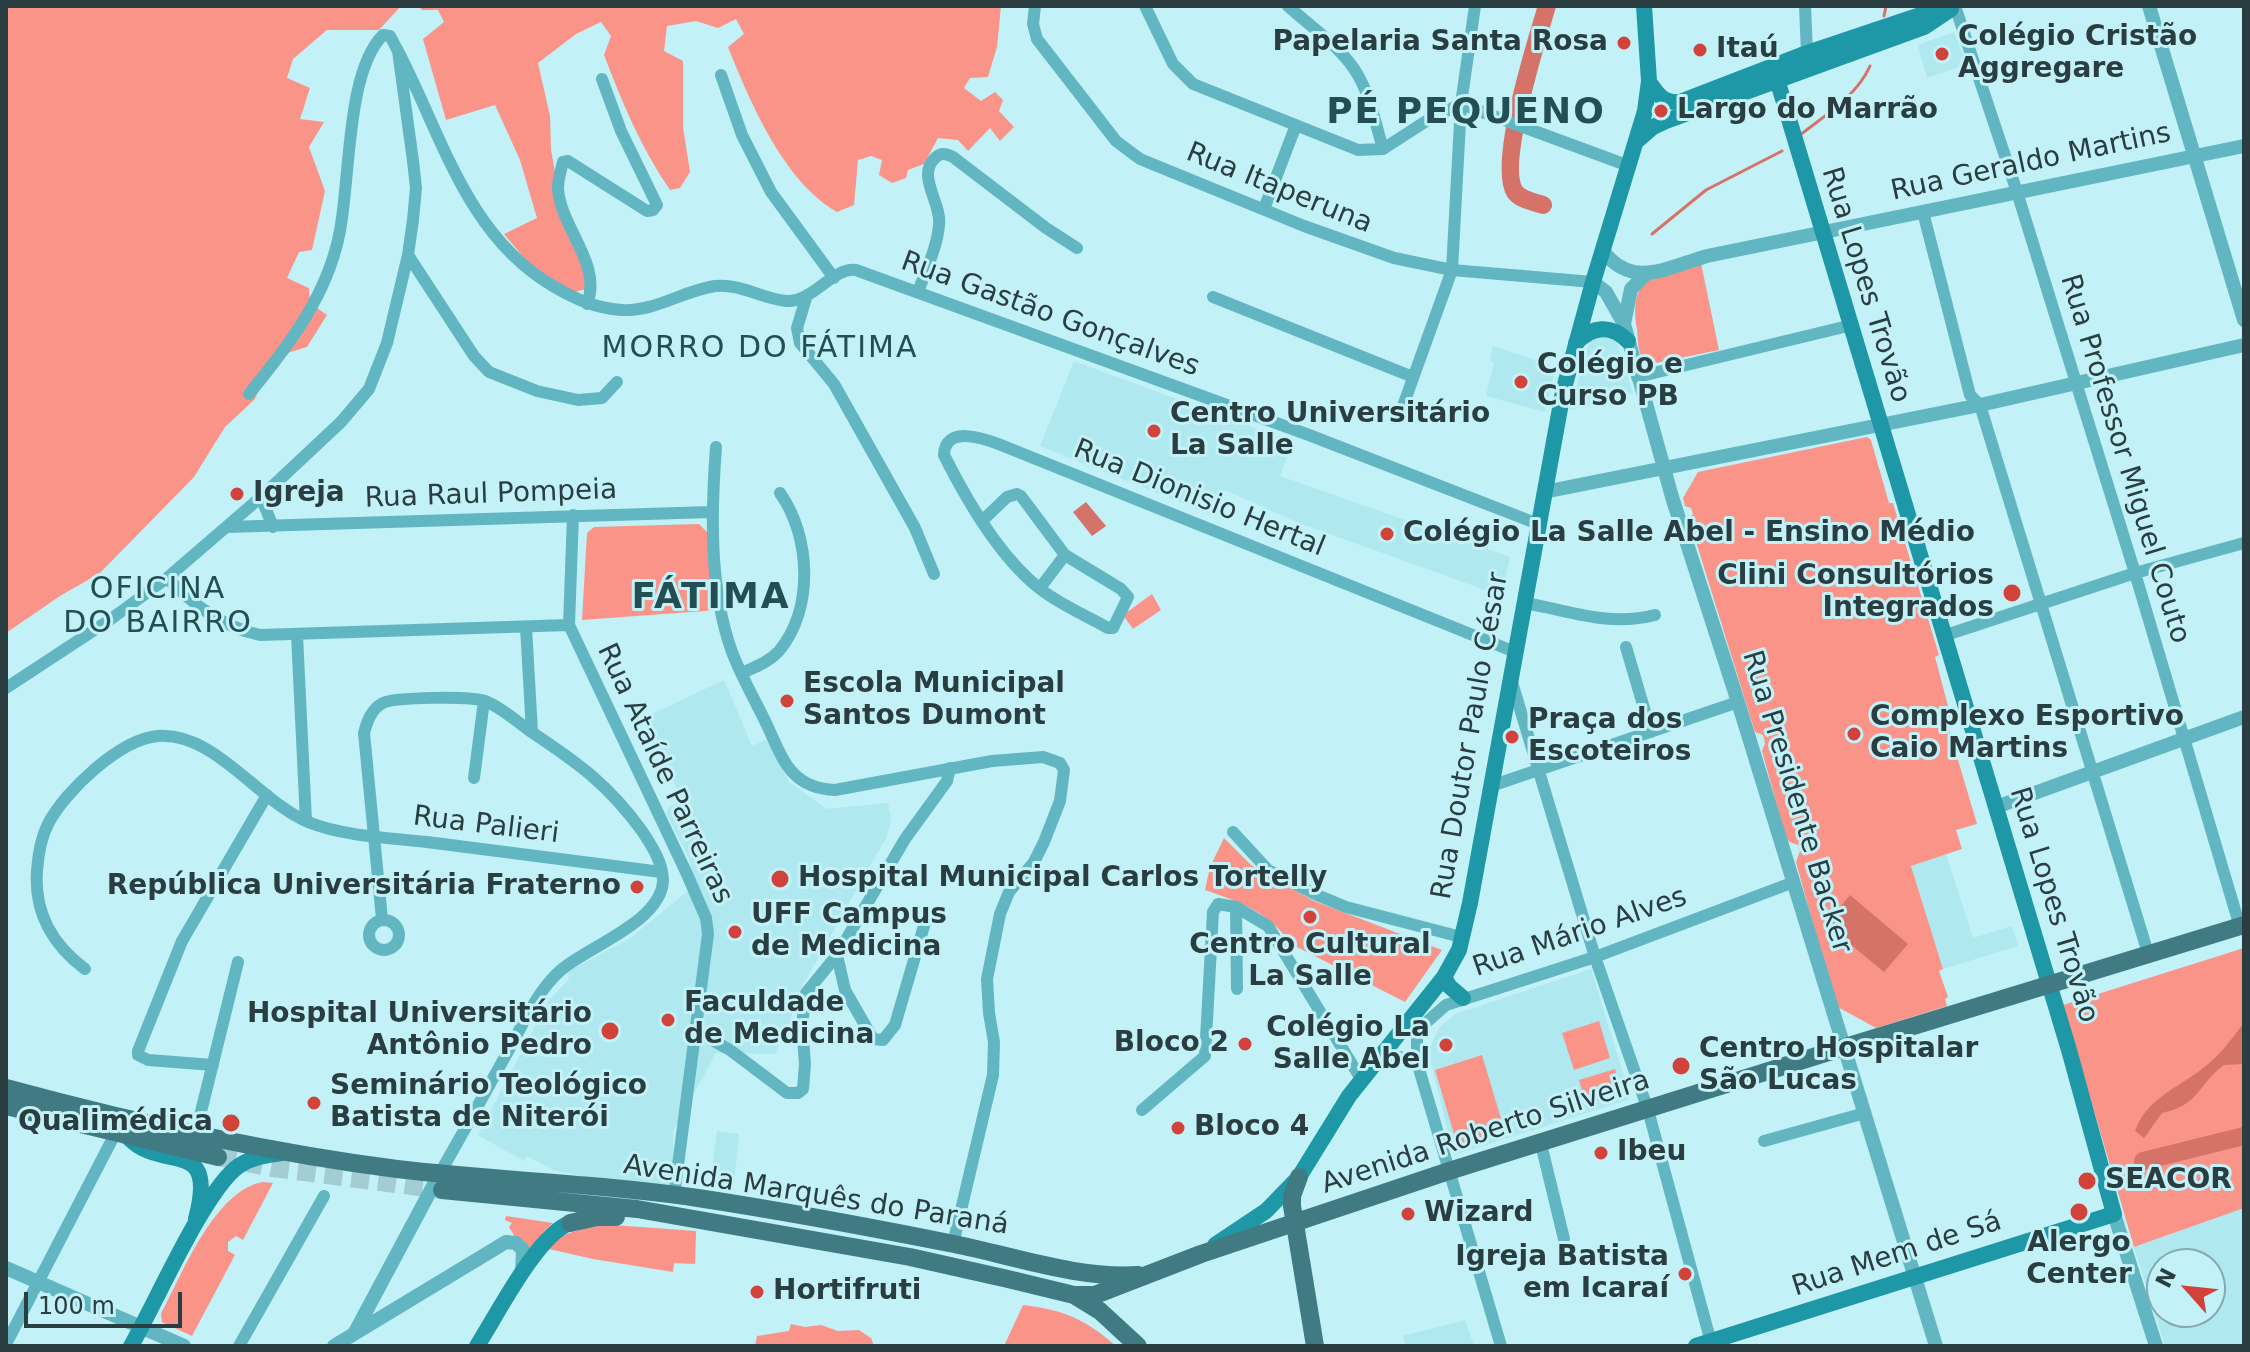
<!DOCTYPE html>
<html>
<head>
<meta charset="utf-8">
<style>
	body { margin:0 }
	#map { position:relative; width:2250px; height:1352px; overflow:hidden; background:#c3f1f8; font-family:"DejaVu Sans",sans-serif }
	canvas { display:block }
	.frame { position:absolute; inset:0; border:8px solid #2a3d40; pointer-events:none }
	.north { position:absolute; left:2146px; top:1248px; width:80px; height:80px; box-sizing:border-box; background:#c3f1f8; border:2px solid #86a9ae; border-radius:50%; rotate:297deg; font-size:22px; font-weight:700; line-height:32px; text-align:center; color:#2a3d40 }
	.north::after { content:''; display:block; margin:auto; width:28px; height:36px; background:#d1433a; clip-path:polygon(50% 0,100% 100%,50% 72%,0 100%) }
	.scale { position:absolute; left:24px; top:1292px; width:158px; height:36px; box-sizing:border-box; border:4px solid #2a3d40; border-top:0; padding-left:10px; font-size:24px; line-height:28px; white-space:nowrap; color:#2a3d40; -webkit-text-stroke:6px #c3f1f8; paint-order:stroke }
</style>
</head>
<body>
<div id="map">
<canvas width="2250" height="1352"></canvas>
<div class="frame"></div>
<div class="north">N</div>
<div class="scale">100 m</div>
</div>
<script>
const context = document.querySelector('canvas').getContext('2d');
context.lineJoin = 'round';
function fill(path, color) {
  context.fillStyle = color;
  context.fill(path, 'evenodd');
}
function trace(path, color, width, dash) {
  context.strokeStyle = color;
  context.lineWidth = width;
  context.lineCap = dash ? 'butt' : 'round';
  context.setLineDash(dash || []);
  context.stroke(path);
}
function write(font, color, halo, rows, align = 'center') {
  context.font = font + ' "DejaVu Sans",sans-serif';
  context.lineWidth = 6;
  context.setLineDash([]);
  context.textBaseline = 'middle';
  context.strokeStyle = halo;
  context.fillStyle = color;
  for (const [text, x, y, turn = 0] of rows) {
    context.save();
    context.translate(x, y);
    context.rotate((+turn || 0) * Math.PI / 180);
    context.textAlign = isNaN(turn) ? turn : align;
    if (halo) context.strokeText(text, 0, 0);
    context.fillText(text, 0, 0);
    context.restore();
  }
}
const built = new Path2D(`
	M1954,32L1967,64L1927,78L1918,45Z
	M1600,335L1612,338L1617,343L1633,393L1570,410L1589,343L1593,338Z
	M1493,346L1556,367L1545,412L1486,396L1494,363L1490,362Z
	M1074,361L1293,442L1280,476L1510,557L1502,596L1299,523L1225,490L1214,516L1040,446Z
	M724,680L752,746L768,739L789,782L827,809L888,803L891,819L887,836L801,988L791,1018L789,1043L780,1042L775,1054L716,1053L673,1132L674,1196L553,1170L527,1156L524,1161L478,1135L549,1000L569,979L567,972L629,939L693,887L689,859L666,812L669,807L680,802L679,795L648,716Z
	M1946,854L1973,938L2012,926L2018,946L1943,969L1911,866Z
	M1591,969L1630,1096L1628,1100L1454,1155L1428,1051L1439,1028L1455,1014Z
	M717,1131L739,1134L734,1185H710Z
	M2244,1208V1346H2165L2134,1247ZM2162,1264H2210V1312H2162Z
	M1465,1320L1474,1346H1406L1403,1336Z`);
const green = new Path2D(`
	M6,6H401L379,30H327L293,59L287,78L310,88L300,119L324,122L309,147L325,191L312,250L299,252L287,278L309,288L310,303L327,315L307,347L277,356L265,374L255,399L225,427L194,477L100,573L60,596L6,633Z
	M418,6H1001L997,47L988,77L970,78L964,88L981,101L995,92L1003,100L999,111L1014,127L1000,141L990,128L968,151L958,140L938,138L924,164L908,170L906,178L892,183L879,175L882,160L871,156L858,160L854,205L837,212C784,182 750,102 728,47L744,34L736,19L718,28L696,21L667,26L664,51L683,61V127L690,172L680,188L670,190C641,148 622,102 604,55L611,36L601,22L576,34L538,63L550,116L551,150L563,216L590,288L571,293L529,264L504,234L537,218L520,160L495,105L446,120L423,39L444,22L438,10H422Z
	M1701,263L1719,350L1646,365C1638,356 1638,341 1637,329C1628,273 1657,276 1701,263Z
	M1867,437L1871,440L1889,503H1893L1939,655L1935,657L1951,717L1947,723L1977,824L1956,830L1962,849L1911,866L1943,969L1939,971L1948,997L1945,999L1947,1006L1876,1028L1836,1006L1796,862L1800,851L1798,845L1790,842L1786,838L1762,751L1765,743L1763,735L1755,732L1689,519L1693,514L1691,508L1685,506L1683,498L1698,472Z
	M699,524L714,539L718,610L582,620L587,533L594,527Z
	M1152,594L1161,610L1133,629L1123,615Z
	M1224,838L1251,865L1314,901L1442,950L1405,1002L1291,944C1269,912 1240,902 1205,890L1210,867Z
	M2244,948V1208L2134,1247L2063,1005Z
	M1599,1021L1610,1058L1574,1070L1562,1033Z
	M1482,1055L1505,1132L1458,1147L1435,1070Z
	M1615,1069L1622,1093L1586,1104L1579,1080Z
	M263,1182L273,1183L243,1240L236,1236L228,1242V1251L235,1255L192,1336L162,1322L161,1314C182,1274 215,1190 263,1182Z
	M506,1216L553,1223L544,1231L530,1254L525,1242L515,1237L509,1227L512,1223L505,1220Z
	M599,1224L696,1231L695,1264L674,1263L673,1272L593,1259L549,1249L563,1235Z
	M1023,1305C1064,1310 1085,1319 1116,1346H1004Z
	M791,1324L805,1327L821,1325L838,1331L859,1330L871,1338L874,1346H755L757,1336L789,1331Z`);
const water = new Path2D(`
	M1086,502L1106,526L1092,536L1073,512Z
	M1850,895L1908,944L1884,972L1826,924Z
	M2244,1023V1064L2224,1065C2197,1085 2200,1105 2162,1113L2144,1138L2135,1131C2147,1097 2182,1086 2207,1065C2222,1053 2232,1038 2244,1023Z`);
const stream = new Path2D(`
	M1884,16L1886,6
	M1800,135C1824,116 1857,96 1870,66
	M1652,234L1706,190L1782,151`);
const river = new Path2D(`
	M1543,205C1534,202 1521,200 1515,192C1497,165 1537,39 1547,6
	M2143,1161L2244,1136`);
const primaryTunnel = new Path2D(`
	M218,1157L272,1168L442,1190`);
const minor = new Path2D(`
	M1035,6L1033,24L1037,39L1116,141L1140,159L1304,226L1394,258L1452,270L1593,282
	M1145,6L1173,64L1193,84L1358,150L1383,149L1431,118L1461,104
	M1288,6C1311,27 1344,49 1359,77C1371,99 1376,125 1383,149
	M1805,6L1807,53
	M1955,6L2017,192L2135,573L2240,927
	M398,51C442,135 466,235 553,286C575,299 595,308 621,310C655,312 682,291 715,286C740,283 762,299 786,301C813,303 832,267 856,270L1309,435L1538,524
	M721,75L742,135L771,192L834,278
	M1461,104L1629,166
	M1264,209L1296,125
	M1923,212L1970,395L1980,405L2148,953
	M408,255L474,356L489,372L537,391L578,400L602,398L617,382
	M918,292C926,270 937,248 939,225C942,203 916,176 935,158C942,152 946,154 953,157L1046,228L1077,248
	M807,295L797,328L800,343L834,384L915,528L934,574
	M1213,297L1413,377
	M587,304C603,264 560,227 558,188C558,179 561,170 563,162L568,161L647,211L653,210L657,205L621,131L602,79
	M1637,377L1852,325
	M1399,417L1452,270L1461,104L1475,6
	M716,447C711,513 709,588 732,652C741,676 755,700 766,723C783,759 790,788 835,790L992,761L1043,757L1060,763L1064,770L1060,801L1044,842L1034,862L1009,892L1000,914L987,979L989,1013L994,1042L993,1075L953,1244
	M261,497L273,527
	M573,515L569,625L686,872L706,918L708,934L674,1196
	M982,521L1007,497L1017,494L1021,496L1065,555L1121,589L1128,597L1113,628H1108C1087,616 1063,606 1043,591C1001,560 967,501 944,455C945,425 983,438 1001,445L1515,652
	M227,527L711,512
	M167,578C194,605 222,627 260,635L569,625
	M1040,588L1065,555
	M1525,603C1571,611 1608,627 1655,615
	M526,627L532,732
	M297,635L306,821
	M1943,636L2135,573L2244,543
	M1626,647L1651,732
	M742,673C755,667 769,662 779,651C814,609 811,537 780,493
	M1511,679L1595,957L1648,1110L1712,1346
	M6,688L111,619L167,578L261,497L341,422L369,389L387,343L408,255L413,220L416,188L413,161L398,51L390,36L383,35C343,75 352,193 336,248C321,304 285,350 249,394
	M474,778L484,701
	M1491,786L1738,702
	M1233,832L1268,870L1317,895L1346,907L1461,937
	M1236,907L1237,989
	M382,919L364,733C367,722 371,709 383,703C395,697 471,696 485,701C501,707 516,721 530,731C578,763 608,784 642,831C652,846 663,863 663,881C661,922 587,947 561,970C538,990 525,1020 511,1046C487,1089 464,1131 440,1173
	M369 935a15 15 0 1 1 30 0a15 15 0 1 1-30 0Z
	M837,955L845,990L873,1039L883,1040L895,1025L926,919
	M85,969C52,944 34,913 37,871C38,855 41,838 48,824C65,791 120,739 158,736C215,732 258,801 308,822C342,836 390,838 427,842C505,852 583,862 661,872
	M696,1028L701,1034L730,1050L787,1093H798L803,1089L805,1064L802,1025L806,993L837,955L905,839L947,781L950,768
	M1379,1057H1400L1417,1062
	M213,1065L148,1060L138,1055V1051L182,941L267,795
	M1142,1110L1205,1056L1213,912L1218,904L1236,907L1268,926L1361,1079
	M195,1136L238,962
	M1764,1141L1865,1113
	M1541,1144L1564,1239
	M6,1344L115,1134
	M239,1346L324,1196
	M1501,1346L1417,1062V1037L1421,1027L1446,1005L1595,957L1794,882`);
const tertiary = new Path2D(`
	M2149,6L2244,320
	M1603,251C1633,290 1668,267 1707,256L2244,146
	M1593,282L1606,292L1624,324L1672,497L1738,702L1936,1346
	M1624,324L1631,289L1645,275
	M1544,492L1980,405L2244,345
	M1996,807L2244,717
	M2114,1214L2156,1346
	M6,1268L184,1346
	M354,1334L440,1173
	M334,1346L506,1242L516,1243L523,1250L522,1273`);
const secondary = new Path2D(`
	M1649,82C1658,95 1663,103 1680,102L1807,53L1923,14L1950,9
	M1638,140L1653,127L1666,121L1924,27L1951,9
	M1576,343C1592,326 1611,324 1628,341
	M1444,977L1449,986L1463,998
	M128,1137C162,1174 218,1134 196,1219
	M1215,1245L1266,1211L1299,1177L1349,1096L1444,977L1459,950L1470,903L1563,392L1593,282L1645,111L1649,81L1644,6
	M131,1346C155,1305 205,1188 240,1165C253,1157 267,1155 282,1153
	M477,1346C497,1315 537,1235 570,1223
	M1696,1346L2114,1214L2069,1050L1773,66`);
const primary = new Path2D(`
	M6,1088C135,1123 264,1152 397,1169C497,1181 598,1183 698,1198C783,1211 869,1227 954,1244C1014,1256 1077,1279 1138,1275
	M6,1106L218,1157
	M1299,1177L1292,1196V1206L1315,1346
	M442,1190L637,1209L910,1257L1008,1279L1074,1295L1100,1311L1138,1346
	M570,1223L597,1217H616
	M1074,1295H1095L1201,1254L1449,1171L1845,1047L2244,925`);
const markers = [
	[1624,43,8,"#d1433a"],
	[1700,50,8,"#d1433a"],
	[1942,54,8,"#d1433a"],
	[1661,111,8,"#d1433a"],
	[1521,382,8,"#d1433a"],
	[1154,431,8,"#d1433a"],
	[237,494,8,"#d1433a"],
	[1387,534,8,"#d1433a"],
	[2012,593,10,"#d1433a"],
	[787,701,8,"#d1433a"],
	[1854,734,8,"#d1433a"],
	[1512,737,8,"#d1433a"],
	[780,879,10,"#d1433a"],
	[637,887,8,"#d1433a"],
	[1310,917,8,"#d1433a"],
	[735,932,8,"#d1433a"],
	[668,1020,8,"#d1433a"],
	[610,1031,10,"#d1433a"],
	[1245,1044,8,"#d1433a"],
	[1446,1045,8,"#d1433a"],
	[1681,1066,10,"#d1433a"],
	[314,1103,8,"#d1433a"],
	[231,1123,10,"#d1433a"],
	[1178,1128,8,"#d1433a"],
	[1601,1153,8,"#d1433a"],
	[2087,1181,10,"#d1433a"],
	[2079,1212,10,"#d1433a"],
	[1408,1214,8,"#d1433a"],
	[1685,1274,8,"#d1433a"],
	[757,1292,8,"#d1433a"]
];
const poiNames = [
	["Colégio Cristão",1958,38],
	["Aggregare",1958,70],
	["Papelaria Santa Rosa",1608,43,"right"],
	["Itaú",1716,50],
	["Largo do Marrão",1677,111],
	["Colégio e",1537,366],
	["Curso PB",1537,398],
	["Centro Universitário",1170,415],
	["La Salle",1170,447],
	["Igreja",253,494],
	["Colégio La Salle Abel - Ensino Médio",1403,534],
	["Clini Consultórios",1994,577,"right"],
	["Integrados",1994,609,"right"],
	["Escola Municipal",803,685],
	["Santos Dumont",803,717],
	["Complexo Esportivo",1870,718],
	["Caio Martins",1870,750],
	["Praça dos",1528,721],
	["Escoteiros",1528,753],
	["Hospital Municipal Carlos Tortelly",798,879],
	["República Universitária Fraterno",621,887,"right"],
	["UFF Campus",751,916],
	["de Medicina",751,948],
	["Centro Cultural",1310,946,"center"],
	["La Salle",1310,978,"center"],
	["Faculdade",684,1004],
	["de Medicina",684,1036],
	["Hospital Universitário",592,1015,"right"],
	["Antônio Pedro",592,1047,"right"],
	["Colégio La",1430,1029,"right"],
	["Salle Abel",1430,1061,"right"],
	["Bloco 2",1229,1044,"right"],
	["Centro Hospitalar",1699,1050],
	["São Lucas",1699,1082],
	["Seminário Teológico",330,1087],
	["Batista de Niterói",330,1119],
	["Qualimédica",213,1123,"right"],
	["Bloco 4",1194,1128],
	["Ibeu",1617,1153],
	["SEACOR",2105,1181],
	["Wizard",1424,1214],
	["Alergo",2079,1244,"center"],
	["Center",2079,1276,"center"],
	["Igreja Batista",1669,1258,"right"],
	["em Icaraí",1669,1290,"right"],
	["Hortifruti",773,1292]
];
const streetNames = [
	["Rua Geraldo Martins",2031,163,-12],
	["Rua Itaperuna",1279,189,22],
	["Rua Lopes Trovão",1865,285,73],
	["Rua Gastão Gonçalves",1050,315,20],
	["Rua Professor Miguel Couto",2124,459,73],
	["Rua Raul Pompeia",491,495,-2],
	["Rua Dionisio Hertal",1199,499,22],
	["Rua Doutor Paulo César",1471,736,-80],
	["Rua Ataíde Parreiras",664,774,65],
	["Rua Presidente Backer",1796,802,73],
	["Rua Palieri",486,826,7],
	["Rua Lopes Trovão",2053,905,73],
	["Rua Mário Alves",1580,933,-19],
	["Avenida Roberto Silveira",1486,1133,-18],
	["Avenida Marquês do Paraná",816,1196,9],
	["Rua Mem de Sá",1897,1255,-18]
];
const neighbourhoodNames = [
	["MORRO DO FÁTIMA",760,349],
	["OFICINA",158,590],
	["DO BAIRRO",158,624]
];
const districtNames = [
	["PÉ PEQUENO",1466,114],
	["FÁTIMA",711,599]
];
fill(built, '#afe8ef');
fill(green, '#fa9489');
fill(water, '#d67368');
trace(stream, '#d67368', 3);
trace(river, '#d67368', 18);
trace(primaryTunnel, '#a4cdd3', 18, [18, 9]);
trace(minor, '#61b6c2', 12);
trace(tertiary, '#61b6c2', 14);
trace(secondary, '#1e98a7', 16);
trace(primary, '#407b84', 18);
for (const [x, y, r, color] of markers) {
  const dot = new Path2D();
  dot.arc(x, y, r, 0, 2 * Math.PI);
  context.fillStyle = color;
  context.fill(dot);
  trace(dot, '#c3f1f8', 3);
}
write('bold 28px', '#2a3d40', '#c3f1f8', poiNames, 'left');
write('28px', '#2a3d40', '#c3f1f8', streetNames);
context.letterSpacing = '2px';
write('30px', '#234e54', '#c3f1f8', neighbourhoodNames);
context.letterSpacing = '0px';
context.letterSpacing = '2px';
write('bold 36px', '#234e54', '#c3f1f8', districtNames);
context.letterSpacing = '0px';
</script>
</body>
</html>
